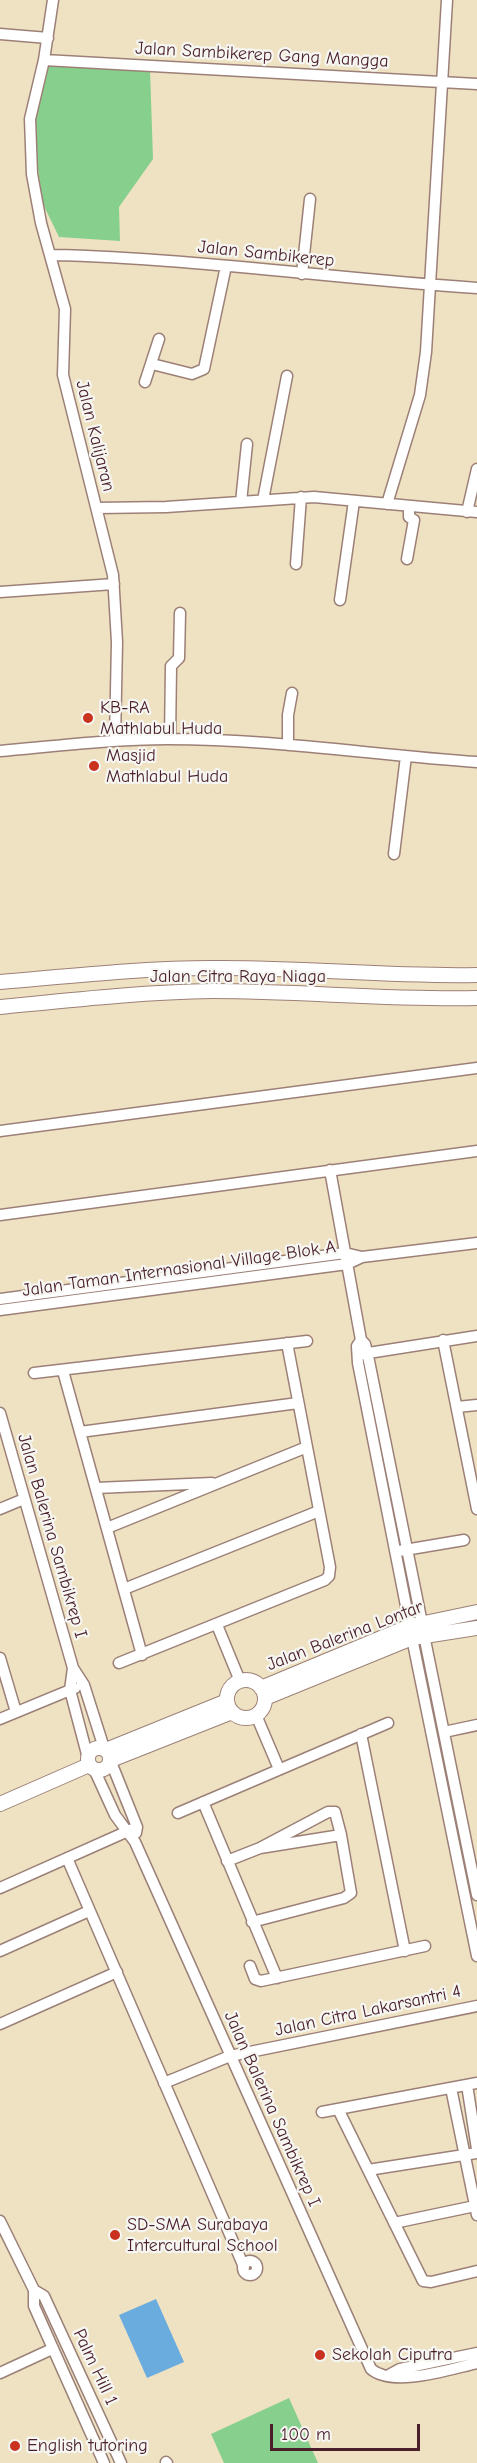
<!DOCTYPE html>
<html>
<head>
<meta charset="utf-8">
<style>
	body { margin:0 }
	#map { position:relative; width:477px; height:2463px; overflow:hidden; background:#eee2c3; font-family:"Comic Neue",sans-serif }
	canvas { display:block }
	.scale { position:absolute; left:270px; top:2424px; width:150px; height:27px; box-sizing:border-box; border:3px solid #4a1f2b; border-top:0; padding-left:8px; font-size:18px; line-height:21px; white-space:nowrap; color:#4a1f2b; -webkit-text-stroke:4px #f6f6f2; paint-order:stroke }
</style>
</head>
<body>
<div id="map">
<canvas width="477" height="2463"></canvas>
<div class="scale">100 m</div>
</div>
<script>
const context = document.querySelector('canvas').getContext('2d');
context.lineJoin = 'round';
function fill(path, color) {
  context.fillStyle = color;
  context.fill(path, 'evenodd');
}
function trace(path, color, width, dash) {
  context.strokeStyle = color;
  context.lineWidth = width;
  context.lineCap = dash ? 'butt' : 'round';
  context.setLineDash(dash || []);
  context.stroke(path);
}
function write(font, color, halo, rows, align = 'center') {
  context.font = font + ' "Comic Neue",sans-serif';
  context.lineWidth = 4.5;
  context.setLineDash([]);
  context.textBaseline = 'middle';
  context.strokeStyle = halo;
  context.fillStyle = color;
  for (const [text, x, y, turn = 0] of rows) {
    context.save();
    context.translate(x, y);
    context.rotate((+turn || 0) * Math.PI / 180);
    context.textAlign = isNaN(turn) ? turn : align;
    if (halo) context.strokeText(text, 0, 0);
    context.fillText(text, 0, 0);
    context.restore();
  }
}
const green = new Path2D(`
	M48,62L150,69L153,159L119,207L120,241L59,237L43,204L35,150L36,109Z
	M289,2398L318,2463H224L211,2434Z`);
const water = new Path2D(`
	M156,2299L184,2362L147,2378L119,2315Z`);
const minor = new Path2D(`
	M53,0L44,60L30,119L32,174L41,223L65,309L63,375L113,575L117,642L115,740
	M0,34L48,38
	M44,60L477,84
	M52,255C194,258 335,279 477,288
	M302,274L310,199
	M152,364L192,374L204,369L226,266
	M145,382L159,339
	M263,500L287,376
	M241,502L247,444
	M387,504L420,395L426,352L447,0
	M97,508L166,507L314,497L477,512
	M467,512L477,469
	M407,559L414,520L409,517V506
	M296,564L301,497
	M0,592L114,584
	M340,600L354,501
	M170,739L171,666L179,658L180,613
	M288,745V715L292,693
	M0,751C56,746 112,739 168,739C271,739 374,755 477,762
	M394,854L406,756
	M0,1131L477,1068
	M330,1170L361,1340L365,1344L369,1361L422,1623
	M0,1215L477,1151
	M362,1257L477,1243
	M0,1299L345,1253L362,1257L347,1264L0,1310
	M361,1340L357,1346L358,1363L410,1626
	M443,1340L477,1509
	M362,1354L477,1336
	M63,1371L142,1655
	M34,1373L307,1341
	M457,1407L477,1405
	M0,1413L73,1668L84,1685L104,1748
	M80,1432L298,1403
	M96,1488L212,1483
	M0,1509L24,1499
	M107,1528L307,1447
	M399,1551L464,1540
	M124,1589L319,1511
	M217,1625L240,1681
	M424,1635L477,1895
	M412,1638L477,1956
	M0,1658L16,1712
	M119,1663L325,1580L329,1576L330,1567L287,1343
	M73,1668L70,1690L88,1758
	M256,1715L279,1769
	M0,1719L75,1688
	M444,1732L477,1725
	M361,1734L405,1951
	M111,1762L137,1827L136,1833
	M94,1769L115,1815L135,1842L371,2369C393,2388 450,2369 477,2363
	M203,1802L277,1978
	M178,1813L388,1723
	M67,1858L244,2267
	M227,1861L260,1848L341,1835
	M0,1888L137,1827
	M252,1922L344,1898L351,1893L341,1835L335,1812H328L260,1848
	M0,1951L89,1911
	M250,1966L255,1979L261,1981L425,1946
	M0,2024L117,1972
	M164,2083L230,2056L477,2006
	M467,2085L477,2149
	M451,2088L477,2215
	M338,2109L423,2281L431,2282L477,2271
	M322,2112L477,2083
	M368,2170L477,2153
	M0,2221L34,2290V2306L104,2463
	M394,2223L475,2206
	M243 2268a7 7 0 1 1 14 0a7 7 0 1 1-14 0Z
	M34,2290L44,2296L121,2463
	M0,2373L52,2349
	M389,2375L400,2369L477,2353
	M166,2462L167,2463`);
const tertiary = new Path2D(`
	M0,982C71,976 142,968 213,968C301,967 389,977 477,975
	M0,1007C71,1000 142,992 213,991C301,991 389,1000 477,998
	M227 1699a19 19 0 1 1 38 0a19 19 0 1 1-38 0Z
	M261,1688L410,1626L477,1612
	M265,1698L412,1638L477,1628
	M88 1759a11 11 0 1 1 22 0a11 11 0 1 1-22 0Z
	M106,1750L227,1701
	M111,1760L232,1712
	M0,1804L89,1765`);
const markers = [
	[88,718,6,"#c8321e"],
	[94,766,6,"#c8321e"],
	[115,2235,6,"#c8321e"],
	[320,2355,6,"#c8321e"],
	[15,2446,6,"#c8321e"]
];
const streetNames = [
	["Jalan Sambikerep Gang Mangga",262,55,3],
	["Jalan Sambikerep",266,254,6],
	["Jalan Kalijaran",95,436,76],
	["Jalan Citra Raya Niaga",238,977],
	["Jalan Taman Internasional Village Blok A",179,1269,-8],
	["Jalan Balerina Sambikrep I",52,1536,74],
	["Jalan Balerina Lontar",345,1636,-21],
	["Jalan Citra Lakarsantri 4",368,2011,-12],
	["Jalan Balerina Sambikrep I",272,2109,66],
	["Palm Hill 1",95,2367,65]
];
const poiNames = [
	["KB-RA",100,708],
	["Mathlabul Huda",100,729],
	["Masjid",106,756],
	["Mathlabul Huda",106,777],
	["SD-SMA Surabaya",127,2225],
	["Intercultural School",127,2246],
	["Sekolah Ciputra",332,2355],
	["English tutoring",27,2446]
];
fill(green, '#87cf8c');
fill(water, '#6bacdf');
trace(minor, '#9c8077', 13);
trace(tertiary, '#9c8077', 16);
trace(minor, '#fff', 10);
trace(tertiary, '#fff', 14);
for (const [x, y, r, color] of markers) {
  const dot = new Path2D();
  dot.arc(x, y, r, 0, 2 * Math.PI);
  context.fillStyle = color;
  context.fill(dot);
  trace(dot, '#f6f6f2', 2);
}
write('18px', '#4a1f2b', '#f6f6f2', streetNames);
write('18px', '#4a1f2b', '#f6f6f2', poiNames, 'left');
</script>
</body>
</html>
